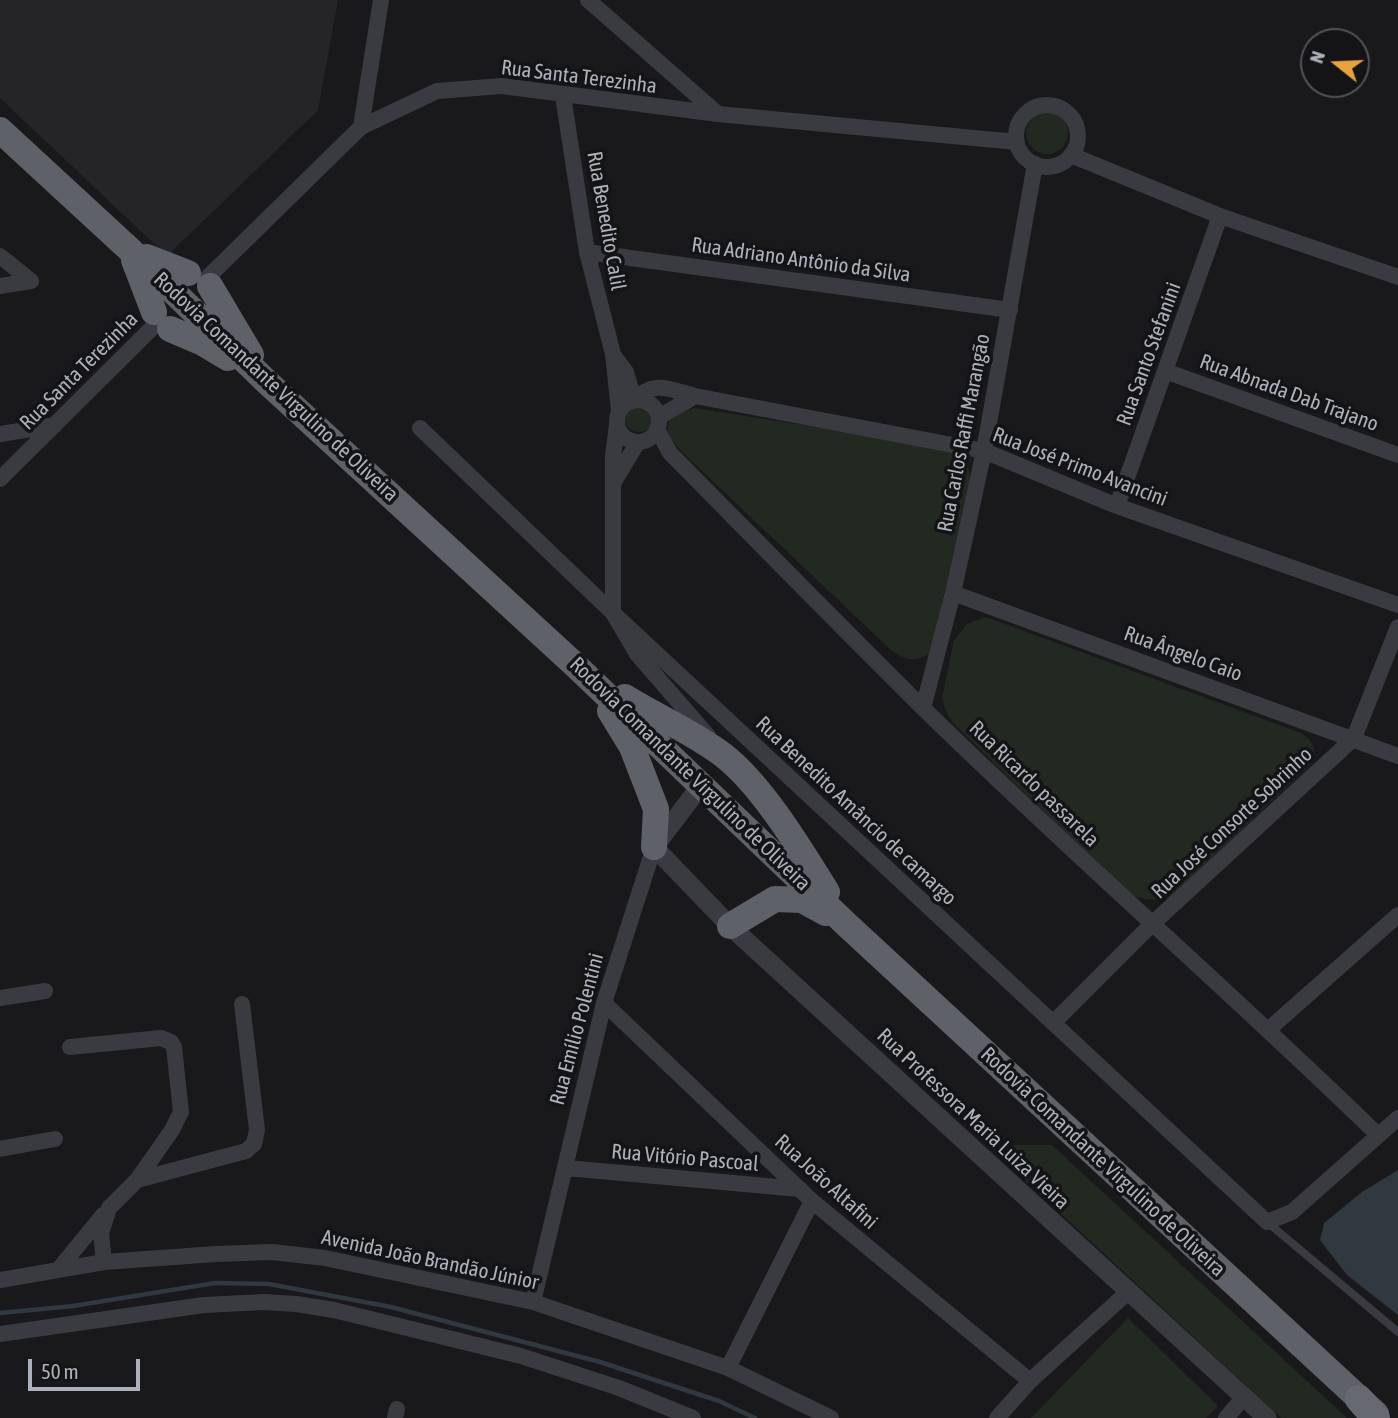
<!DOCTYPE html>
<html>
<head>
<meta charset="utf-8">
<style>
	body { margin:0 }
	#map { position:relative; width:1398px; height:1418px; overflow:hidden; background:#19191b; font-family:"Asap Condensed",sans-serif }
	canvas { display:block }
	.north { position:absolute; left:1300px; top:28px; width:70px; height:70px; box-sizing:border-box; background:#141416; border:2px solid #515358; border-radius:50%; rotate:288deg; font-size:19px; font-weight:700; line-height:28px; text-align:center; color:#acb1ba }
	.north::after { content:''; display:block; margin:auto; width:24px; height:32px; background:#eba140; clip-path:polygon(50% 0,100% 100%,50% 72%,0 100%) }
	.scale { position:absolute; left:28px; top:1359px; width:112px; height:32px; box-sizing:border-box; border:4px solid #acb1ba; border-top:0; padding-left:9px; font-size:21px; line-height:24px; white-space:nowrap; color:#acb1ba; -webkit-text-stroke:5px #141416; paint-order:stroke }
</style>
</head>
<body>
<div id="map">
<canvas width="1398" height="1418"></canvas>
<div class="north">N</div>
<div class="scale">50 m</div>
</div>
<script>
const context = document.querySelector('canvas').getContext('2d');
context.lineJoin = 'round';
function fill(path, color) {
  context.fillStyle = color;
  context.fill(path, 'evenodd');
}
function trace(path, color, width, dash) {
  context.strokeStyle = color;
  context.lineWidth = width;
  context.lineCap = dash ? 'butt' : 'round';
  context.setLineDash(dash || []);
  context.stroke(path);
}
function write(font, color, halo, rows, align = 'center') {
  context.font = font + ' "Asap Condensed",sans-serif';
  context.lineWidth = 7;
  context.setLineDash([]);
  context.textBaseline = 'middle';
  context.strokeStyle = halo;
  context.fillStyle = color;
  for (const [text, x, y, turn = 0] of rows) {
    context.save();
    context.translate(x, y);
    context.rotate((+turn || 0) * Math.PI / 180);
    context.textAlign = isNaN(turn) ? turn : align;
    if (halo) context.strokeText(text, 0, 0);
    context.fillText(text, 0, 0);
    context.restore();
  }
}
const built = new Path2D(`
	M0,0H338L318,110L167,256L0,98Z`);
const green = new Path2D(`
	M1026 133a21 21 0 1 1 42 0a21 21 0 1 1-42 0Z
	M625 418a14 14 0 1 1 28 0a14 14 0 1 1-28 0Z
	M694,408L944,447L963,454L971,475L931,653C915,662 906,661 891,650L685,455C663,432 658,419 694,408Z
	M986,617L1301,733C1312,740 1316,748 1314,761L1170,897C1154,902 1142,900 1126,892L954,724L946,712L942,698L954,640L967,624Z
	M987,1145H1052L1347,1418H1281Z
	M1128,1318L1218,1406L1206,1418H1031Z`);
const water = new Path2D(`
	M1398,1170V1315L1347,1275L1320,1240L1324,1223L1362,1192Z`);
const stream = new Path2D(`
	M0,1313L73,1306L215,1283L269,1284L391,1307L600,1362L719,1401L755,1418`);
const service = new Path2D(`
	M1267,1222L1398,1332`);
const minor = new Path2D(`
	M588,0L718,114
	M563,96L587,252L613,354L619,411
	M1016 136a31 31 0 1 1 62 0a31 31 0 1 1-62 0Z
	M361,127L381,0
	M1071,155L1220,216L1398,277
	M587,252L1010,310
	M0,256L31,281
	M205,280L361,127L437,91L502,86L718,114L1017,142
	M0,286L31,281
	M614,356L626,372L634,400
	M1165,371L1398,455
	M617 421a21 21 0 1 1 42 0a21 21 0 1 1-42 0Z
	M635,400C654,379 671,390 695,396L984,451L1117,506L1398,605
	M659,417L695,396
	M617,424L613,457V613L637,654L708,736
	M420,428L613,613L1267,1222L1292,1212L1398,1118
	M657,429L670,453C754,538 838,624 923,708C1072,854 1229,990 1378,1135
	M0,434L55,425
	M0,479L158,322
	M614,482L638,442
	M1117,506L1220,216
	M953,593L1398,756
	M923,708L953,593L984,451L1035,164
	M0,998L45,991
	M604,1003L812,1201L1030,1381
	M1053,1023L1151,925L1354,738L1398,627
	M1269,1029L1398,915
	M70,1047L161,1038L171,1042L174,1047L181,1112L172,1130L137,1180L109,1208L101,1233L104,1262
	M0,1149L55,1139
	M566,1168L800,1189
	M137,1180L246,1151L254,1144L257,1130L242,1004
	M58,1270L103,1215
	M0,1280L104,1262L216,1254L272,1252L325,1258L533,1302L728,1368L831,1418
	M533,1302L604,1003L654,847
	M0,1334L204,1305L264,1302L296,1304L334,1310L521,1356L619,1388L693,1418
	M728,1368L812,1201
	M395,1418L397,1409
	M997,1418L1030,1381L1128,1292
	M1226,1418L1245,1396`);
const tertiary = new Path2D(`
	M702,784L654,847L730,926L1267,1418`);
const trunk = new Path2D(`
	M0,130L129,249L268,383L575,665L846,924L1376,1414
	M147,257L188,273
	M134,260L154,312
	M210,286L251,355
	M170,329L203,343L228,358
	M625,697C657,717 693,732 723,755C762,785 801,850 827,892
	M610,711L632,747L656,809L654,847
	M730,926L775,899L802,900L826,913`);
const motorway = new Path2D(`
	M1359,1399L1376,1418`);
const streetNames = [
	["Rua Santa Terezinha",579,77,7],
	["Rua Benedito Calil",606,221,80],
	["Rua Adriano Antônio da Silva",801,260,8],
	["Rua Santo Stefanini",1149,354,-70],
	["Rua Santa Terezinha",79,371,-45],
	["Rodovia Comandante Virgulino de Oliveira",276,387,43],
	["Rua Abnada Dab Trajano",1289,393,20],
	["Rua Carlos Raffi Marangão",964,433,-79],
	["Rua José Primo Avancini",1080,467,21],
	["Rua Ângelo Caio",1183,654,20],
	["Rodovia Comandante Virgulino de Oliveira",690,774,44],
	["Rua Ricardo passarela",1034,784,44],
	["Rua Benedito Amâncio de camargo",856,811,43],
	["Rua José Consorte Sobrinho",1232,823,-43],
	["Rua Emílio Polentini",577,1029,-75],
	["Rua Professora Maria Luiza Vieira",973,1119,43],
	["Rua Vitório Pascoal",685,1158,5],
	["Rodovia Comandante Virgulino de Oliveira",1103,1162,43],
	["Rua João Altafini",826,1182,42],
	["Avenida João Brandão Júnior",430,1260,12]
];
fill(built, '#252528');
fill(green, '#212921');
fill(water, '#2f393f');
trace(stream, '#2f393f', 4.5);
trace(service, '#3a3b40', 8);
trace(minor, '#3a3b40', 16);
trace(tertiary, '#3a3b40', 19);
trace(trunk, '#5e6268', 26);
trace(motorway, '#666a70', 28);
write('21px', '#acb1ba', '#141416', streetNames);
</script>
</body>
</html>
